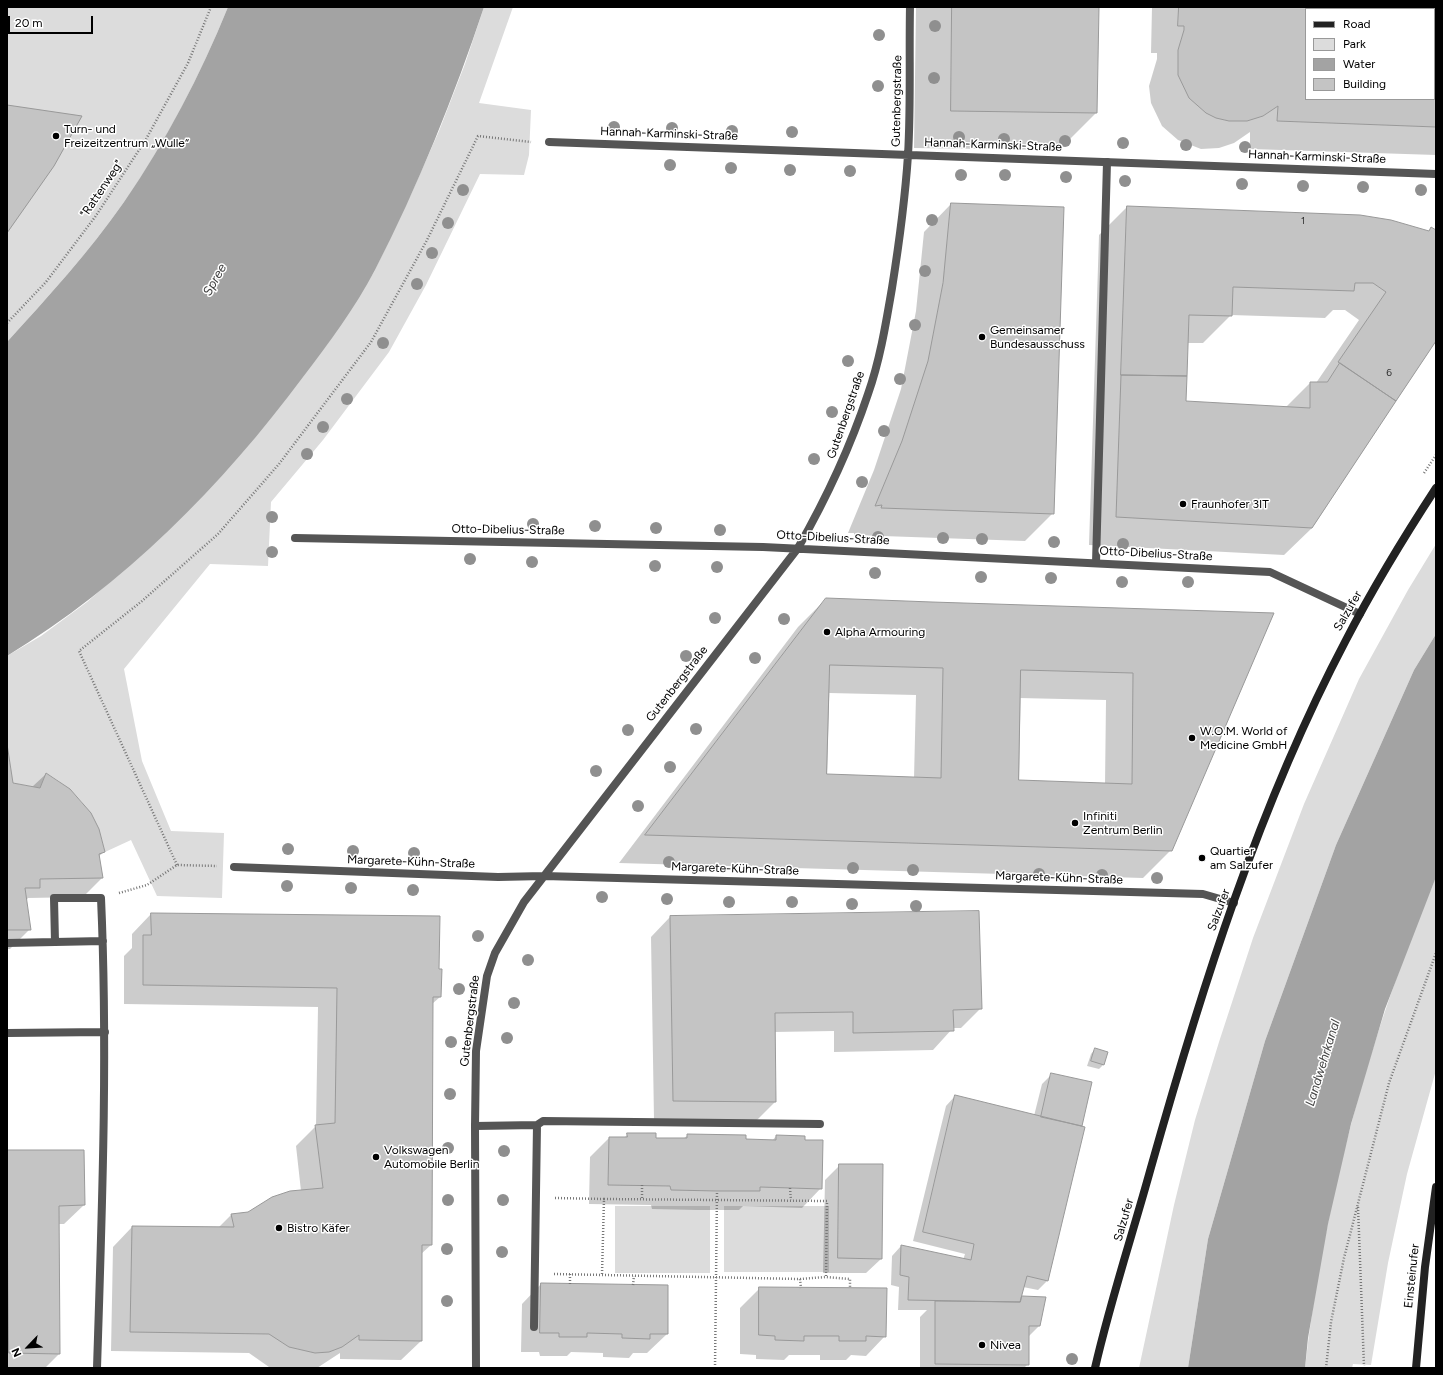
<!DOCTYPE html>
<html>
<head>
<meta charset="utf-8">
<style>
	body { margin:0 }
	#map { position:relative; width:1443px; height:1375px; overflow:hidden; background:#fff; font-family:Figtree,sans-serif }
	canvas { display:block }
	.frame { position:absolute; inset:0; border:8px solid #000; pointer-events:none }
	.legend { position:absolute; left:1305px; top:8px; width:130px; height:92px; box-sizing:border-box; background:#fff; border:1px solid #999; margin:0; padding:5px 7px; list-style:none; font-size:12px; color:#000 }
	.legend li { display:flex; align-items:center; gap:8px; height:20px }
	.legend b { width:20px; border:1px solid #999 }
	.north { position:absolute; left:8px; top:1327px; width:40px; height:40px; -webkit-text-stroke:3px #fff; paint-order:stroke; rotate:245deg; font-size:11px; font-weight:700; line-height:16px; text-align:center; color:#000 }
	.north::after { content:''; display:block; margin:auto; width:14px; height:18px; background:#000; clip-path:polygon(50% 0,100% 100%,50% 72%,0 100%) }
	.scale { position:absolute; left:8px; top:16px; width:85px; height:18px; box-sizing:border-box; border:2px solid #000; border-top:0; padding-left:5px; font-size:12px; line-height:14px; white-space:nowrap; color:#000; -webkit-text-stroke:3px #fff; paint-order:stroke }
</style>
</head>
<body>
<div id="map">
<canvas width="1443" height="1375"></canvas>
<div class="frame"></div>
<ul class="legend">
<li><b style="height:5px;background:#222"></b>Road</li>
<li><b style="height:11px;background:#dcdcdc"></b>Park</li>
<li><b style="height:11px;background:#a3a3a3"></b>Water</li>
<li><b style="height:11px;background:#c4c4c4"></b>Building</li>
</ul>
<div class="north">N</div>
<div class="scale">20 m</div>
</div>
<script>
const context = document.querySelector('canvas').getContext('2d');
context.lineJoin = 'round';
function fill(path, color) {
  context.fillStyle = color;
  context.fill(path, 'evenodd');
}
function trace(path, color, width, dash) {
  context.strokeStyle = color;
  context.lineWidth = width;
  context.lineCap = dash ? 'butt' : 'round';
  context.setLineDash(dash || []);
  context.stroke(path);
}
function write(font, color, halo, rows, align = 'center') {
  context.font = font + ' Figtree,sans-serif';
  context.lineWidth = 3;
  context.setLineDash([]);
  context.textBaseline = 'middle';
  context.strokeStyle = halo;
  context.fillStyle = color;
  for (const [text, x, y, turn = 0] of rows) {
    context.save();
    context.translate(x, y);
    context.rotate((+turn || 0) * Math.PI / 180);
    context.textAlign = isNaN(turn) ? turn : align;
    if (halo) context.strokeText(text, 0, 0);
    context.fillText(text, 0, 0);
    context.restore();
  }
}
const green = new Path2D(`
	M7,7H228C200,76 166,142 124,202C89,252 48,297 7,342Z
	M484,7H513L479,103L531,110L529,155L524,175L480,174L426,285L389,352L323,440L271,502L268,566L210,564L124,669L142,761L171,831L224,833L222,898L157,896L131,840L105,852C96,814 80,793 46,773L40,788L13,783L7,745V656L41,636L87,602L165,533L328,343L374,272L412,192L439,131L465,64Z
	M1436,544V634L1414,670L1336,845L1265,1041L1208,1239L1188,1368H1139L1174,1205L1195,1120L1219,1042L1253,938L1304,804L1359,679L1408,590Z
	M1436,877V1070L1407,1174L1388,1263L1371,1365L1353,1364L1352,1368H1305C1324,1200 1370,1032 1436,877Z
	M615,1206H710V1273H615Z
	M724,1206H829V1272H724Z`);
const water = new Path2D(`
	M228,7H484C454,97 418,186 375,270C355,308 329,343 303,377C222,486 124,585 7,656V342C48,297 89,252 124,202C166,141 200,76 228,7Z
	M1436,634V877L1385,1009L1351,1124L1328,1224L1308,1338L1305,1368H1188L1208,1239L1265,1041L1336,845L1414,670Z`);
const shadow = new Path2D(`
	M916,7H1098L1096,113L1059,150L914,148Z
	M1152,7H1436V155L1250,149V132L1234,143L1219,148L1201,149L1178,140L1162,126L1151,103L1149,86L1157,59V53H1151ZM1306,9H1434V99H1306Z
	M951,204L1053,513L1025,541L854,535V533H848L874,470L901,389L916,311L924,232Z
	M1127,207L1428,232L1432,228L1436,231V340L1312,528L1284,555L1089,545L1099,235ZM1333,310H1345L1359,320L1316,383H1310L1285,408L1185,402L1187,343H1203L1231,315L1325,318Z
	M826,599L1272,614L1171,850L1143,878L619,863L798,627ZM829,693L916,695L914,778L826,775ZM1019,698L1106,700L1105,784L1018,781Z
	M7,749L12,784L32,787L46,774L104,852L98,857L102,878L83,897L28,898L26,901L29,930L10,949H7Z
	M151,914L441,970L440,997L432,1004L431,1245L421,1254V1341L401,1360L340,1359V1353L317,1368H275L269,1367L249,1353L111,1351L113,1247L132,1227L218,1228L231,1215L248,1213L301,1191L296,1146L316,1126L318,1007L124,1004V956L132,948V934Z
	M670,917L981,1008L961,1028H953L933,1050L834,1052V1031L774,1032L775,1102L756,1121L654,1120L651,937Z
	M1095,1049L1104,1064L1099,1069L1087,1066L1091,1054Z
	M1052,1074L1091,1083L1047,1281L1038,1290L1023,1287L1019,1300L1022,1297L1039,1326L1028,1337V1364L1024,1368H920V1317L927,1310H898L899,1287L891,1285L892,1256L901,1246L963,1260L965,1254L913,1241L946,1106L955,1096L1034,1116L1042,1084Z
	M628,1134L655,1139H683L688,1135L772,1141L776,1136L804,1141L821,1188L802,1208L743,1206L739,1210H697L652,1209L651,1205L589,1204L590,1157L609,1138H624Z
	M8,1151L84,1205L64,1224H58L59,1354L45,1368H7Z
	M840,1165L881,1259L866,1273H823L825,1180Z
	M541,1284L667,1286V1334L647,1353H633L629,1358L603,1357V1353L571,1352L567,1356H540L539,1352H521L522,1304Z
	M760,1288L885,1336L866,1356L851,1355L846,1360H820V1355H789L784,1360L756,1359V1355L740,1354V1308Z`);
const building = new Path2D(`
	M952,7H1099L1097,113L951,111Z
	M1179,7H1436V127L1277,121L1278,106L1263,116L1247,121H1229L1216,118L1206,113L1189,98L1178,75V50L1184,30V26H1178ZM1306,9H1434V99H1306Z
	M7,105L82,116L54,166L7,233Z
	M951,203L1064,207L1054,514L881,508L882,505L875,506L902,441L928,361L943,283Z
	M1127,206L1360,215L1391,220L1429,231L1431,227L1436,230V341L1396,401L1338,362L1386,292L1373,283H1355L1354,291L1233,287L1232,316L1189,315L1187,376L1121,375Z
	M1340,363L1396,401L1312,528L1116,517L1121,375L1187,376L1186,401L1310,408V382H1327Z
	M826,598L932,602L1274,613L1172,851L645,835ZM830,665L943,668L941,778L827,774ZM1021,670L1133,673L1132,784L1019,780Z
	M7,744L13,783L40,788L46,773L70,789L91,813L99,829L105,852L99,854L103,878L40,879V888H25L31,930H7Z
	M979,911L982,1009L953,1010L954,1031L853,1033V1012L775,1013L776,1102L673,1101L670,916Z
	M151,913L440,916L439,969H442L441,997H433L432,1245H422V1341L359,1340V1335L342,1347L329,1352L315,1353L289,1347L269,1334L130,1332L132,1226L234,1227L231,1214L248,1212L272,1197L290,1191L323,1188L315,1125L335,1123L337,988L143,985V935H151Z
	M1095,1048L1108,1052L1104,1065L1091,1061Z
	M1051,1073L1092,1082L1082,1126L1041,1117Z
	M955,1095L1085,1127L1048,1281L1027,1276L1020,1302L908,1300L909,1277L900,1275L901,1245L971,1260L974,1244L923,1232Z
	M627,1133H656V1138H687V1134L746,1135V1139L776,1140V1135L805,1136V1140H823L822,1189L760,1187V1191H717L671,1190L670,1186L608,1185L609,1137H627Z
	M7,1150H84L85,1205L59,1206L60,1354L9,1353Z
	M839,1164H883L882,1259L838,1258Z
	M541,1283L668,1285V1334H650V1339L622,1338V1334L587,1333V1337H559V1333H540Z
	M759,1287L887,1288L886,1337L866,1336V1341H839V1336H804V1341L775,1340V1336L759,1335Z
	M1022,1296L1046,1297L1040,1326H1029V1365L935,1364V1301L1020,1302Z`);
const path = new Path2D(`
	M7,323L46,282L95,217L145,141L188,63L211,7
	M1424,473L1436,455
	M177,865L79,651L142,601L218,534L279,464L371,342L427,240L478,136L531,142
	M119,893L147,885L177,865L217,866
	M790,1188L791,1200
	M555,1198L604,1199
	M642,1198V1185
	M1358,1207L1364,1366
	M554,1274L800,1279L826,1277L850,1279V1288
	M602,1274L604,1199L827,1201L826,1277
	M800,1279L801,1288
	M570,1284V1274
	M633,1285L634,1276
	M715,1368L717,1191
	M1326,1368L1331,1322L1344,1258L1389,1083L1436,953`);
const lane = new Path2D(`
	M1096,563L1107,162
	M55,942L54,898H101C108,1054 102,1211 97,1368
	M7,943L103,941
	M7,1033L105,1032
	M475,1126L537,1125L543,1121L820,1124
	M534,1327L537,1125`);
const street = new Path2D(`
	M549,142L1436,174
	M295,538L763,547L1270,572L1360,614
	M234,867L498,877L544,876L1203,894L1234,903
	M476,1368L475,1126L476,1051L487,976L495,953L524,902L798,548C826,499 850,448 868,394C880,360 886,323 892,288C899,244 905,200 908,155C911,106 909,56 910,7`);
const secondary = new Path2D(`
	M1095,1368C1110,1302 1132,1236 1150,1171C1201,990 1258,807 1346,640C1373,588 1404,537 1436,488
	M1416,1368L1425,1267L1436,1187`);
const trees = [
	[935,26],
	[879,35],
	[934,78],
	[878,86],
	[614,127],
	[672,128],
	[732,131],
	[792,132],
	[959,137],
	[1004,139],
	[1065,141],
	[1123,143],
	[1186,145],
	[1245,147],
	[670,165],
	[731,168],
	[790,170],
	[850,171],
	[961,175],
	[1005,175],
	[1066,177],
	[1125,181],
	[1242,184],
	[1303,186],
	[1363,187],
	[463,190],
	[1421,190],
	[932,220],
	[448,223],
	[432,253],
	[925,271],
	[417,284],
	[915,325],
	[383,343],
	[848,361],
	[900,379],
	[347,399],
	[832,412],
	[323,427],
	[884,431],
	[307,454],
	[814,459],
	[862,482],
	[272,517],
	[533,524],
	[595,526],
	[656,528],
	[720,530],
	[878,537],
	[943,538],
	[982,539],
	[1054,542],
	[1123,544],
	[272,552],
	[470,559],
	[532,562],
	[655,566],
	[717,567],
	[875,573],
	[981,577],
	[1051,578],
	[1122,582],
	[1188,582],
	[715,618],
	[784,619],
	[686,656],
	[755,658],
	[696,729],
	[628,730],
	[670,767],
	[596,771],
	[638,806],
	[288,849],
	[353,851],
	[414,853],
	[669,862],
	[853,868],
	[913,870],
	[1039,874],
	[1102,875],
	[1157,878],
	[287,886],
	[351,888],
	[413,890],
	[602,897],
	[667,899],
	[729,902],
	[792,902],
	[852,904],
	[916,906],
	[478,936],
	[528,960],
	[459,989],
	[514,1003],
	[507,1038],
	[451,1042],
	[450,1094],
	[448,1148],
	[504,1151],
	[448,1200],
	[503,1200],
	[447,1249],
	[502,1252],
	[447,1301],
	[1072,1359]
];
const markers = [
	[56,136,4,"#000"],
	[982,337,4,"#000"],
	[1183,504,4,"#000"],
	[827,632,4,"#000"],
	[1192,738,4,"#000"],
	[1075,823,4,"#000"],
	[1202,858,4,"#000"],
	[376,1157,4,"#000"],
	[279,1228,4,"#000"],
	[982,1345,4,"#000"]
];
const numberNames = [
	["1",1303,221],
	["6",1389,373]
];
const streetNames = [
	["Gutenbergstraße",897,101,-89],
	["Hannah-Karminski-Straße",669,134,2],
	["Hannah-Karminski-Straße",993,145,2],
	["Hannah-Karminski-Straße",1317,157,2],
	["\"Rattenweg\"",102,189,-56],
	["Gutenbergstraße",846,415,-71],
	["Otto-Dibelius-Straße",508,530,1],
	["Otto-Dibelius-Straße",833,538,3],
	["Otto-Dibelius-Straße",1156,554,3],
	["Salzufer",1348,611,-60],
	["Gutenbergstraße",677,684,-52],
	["Margarete-Kühn-Straße",411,862,2],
	["Margarete-Kühn-Straße",735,869,2],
	["Margarete-Kühn-Straße",1059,878,2],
	["Salzufer",1219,910,-70],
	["Gutenbergstraße",470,1021,-83],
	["Salzufer",1124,1220,-74],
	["Einsteinufer",1412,1276,-84]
];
const poiNames = [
	["Turn- und",64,129],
	["Freizeitzentrum „Wulle“",64,143],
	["Gemeinsamer",990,330],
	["Bundesausschuss",990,344],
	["Fraunhofer 3IT",1191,504],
	["Alpha Armouring",835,632],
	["W.O.M. World of",1200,731],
	["Medicine GmbH",1200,745],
	["Infiniti",1083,816],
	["Zentrum Berlin",1083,830],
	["Quartier",1210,851],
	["am Salzufer",1210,865],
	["Volkswagen",384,1150],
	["Automobile Berlin",384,1164],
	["Bistro Käfer",287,1228],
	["Nivea",990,1345]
];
const waterNames = [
	["Spree",215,280,-61],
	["Landwehrkanal",1323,1063,-73]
];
fill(green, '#dcdcdc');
fill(water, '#a3a3a3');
fill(shadow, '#0003');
fill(building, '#c4c4c4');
trace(building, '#999', 1);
trace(path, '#777', 2.5, [1, 2]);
trace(lane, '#555', 8);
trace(street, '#555', 8);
trace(secondary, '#222', 8);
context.fillStyle = '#8f8f8f';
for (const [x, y] of trees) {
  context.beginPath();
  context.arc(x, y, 6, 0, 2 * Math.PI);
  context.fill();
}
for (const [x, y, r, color] of markers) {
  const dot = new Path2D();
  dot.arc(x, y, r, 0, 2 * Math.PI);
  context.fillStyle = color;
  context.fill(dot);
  trace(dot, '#fff', 1.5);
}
write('10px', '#313131', null, numberNames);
write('12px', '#000', '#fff', streetNames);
write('12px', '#000', '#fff', poiNames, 'left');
write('italic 13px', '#444', '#fff', waterNames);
</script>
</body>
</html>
